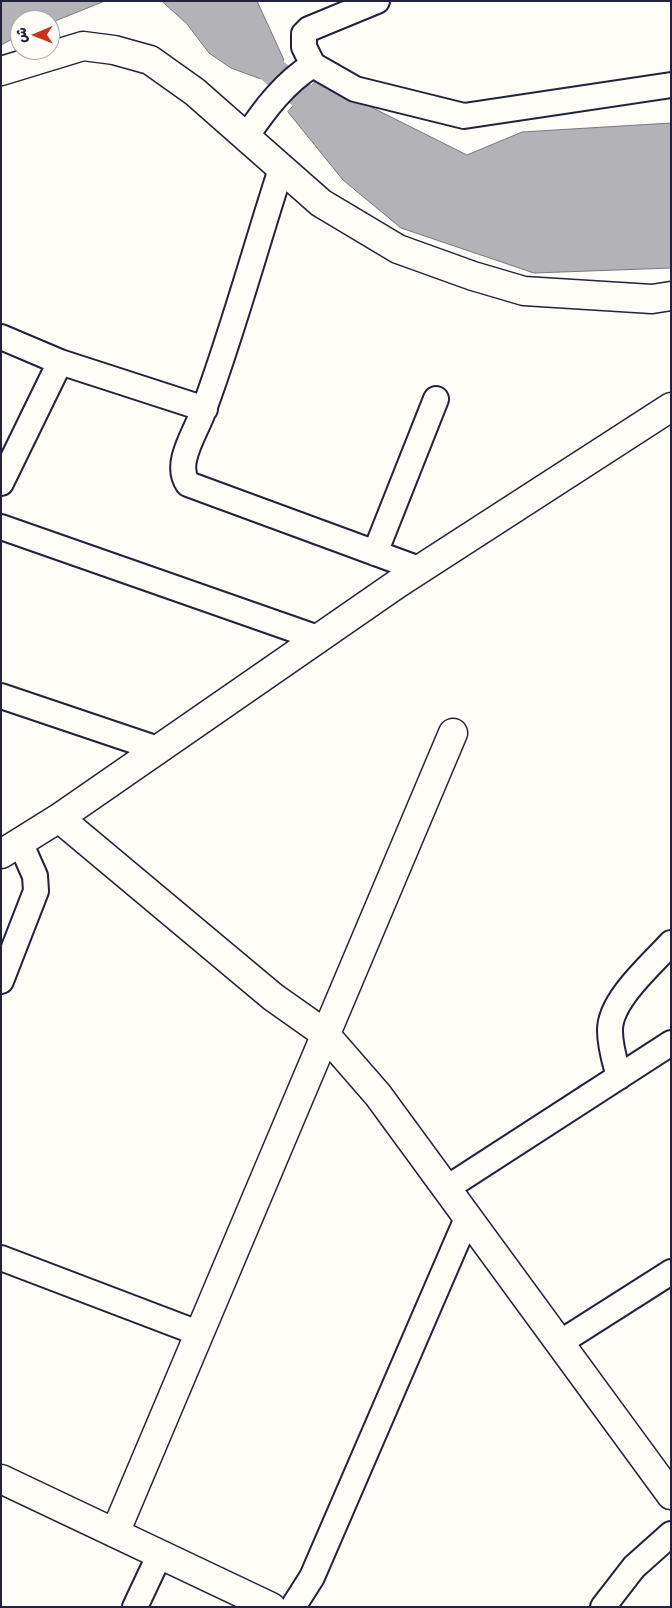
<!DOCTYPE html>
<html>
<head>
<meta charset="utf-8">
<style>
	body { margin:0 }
	#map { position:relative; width:672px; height:1608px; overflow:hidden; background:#fdfcf7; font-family:Delius,"Playpen Sans Arabic",sans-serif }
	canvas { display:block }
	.frame { position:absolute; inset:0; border:2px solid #22223b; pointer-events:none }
	.north { position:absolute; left:10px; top:10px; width:50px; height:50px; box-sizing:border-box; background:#fdfcf7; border:1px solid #a5a5ac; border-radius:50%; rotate:269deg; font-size:14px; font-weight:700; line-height:20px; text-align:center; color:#22223b }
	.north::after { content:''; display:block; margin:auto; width:18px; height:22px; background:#c8321e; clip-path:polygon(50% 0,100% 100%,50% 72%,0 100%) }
</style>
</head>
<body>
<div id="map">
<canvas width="672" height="1608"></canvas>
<div class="frame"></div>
<div class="north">ش</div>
</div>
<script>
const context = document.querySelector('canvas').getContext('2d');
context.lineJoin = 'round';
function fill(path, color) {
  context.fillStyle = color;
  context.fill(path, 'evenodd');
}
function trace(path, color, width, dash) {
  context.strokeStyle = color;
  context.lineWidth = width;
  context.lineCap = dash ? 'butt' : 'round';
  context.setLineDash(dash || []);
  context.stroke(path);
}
const water = new Path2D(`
	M1,1H105L50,23V20H20V35L1,45Z
	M162,1H257L284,60L261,79L231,68L209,53L187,24Z
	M317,80L467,155L522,132L671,123V268L534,273L401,228L343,180L288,112Z`);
const canal = new Path2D(`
	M217,1L220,10L272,70L331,120`);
const street = new Path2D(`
	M313,65L304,47V34L309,29L377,1
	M246,137C264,110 285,82 313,65L355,89L464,116L671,85
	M281,169C255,249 233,331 204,409C197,431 173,463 188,484L419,569
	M1,337L60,362L205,409
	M1,483L60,362
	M1,527L318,638
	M375,553L436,399
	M1,696L158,749
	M1,981L36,891L35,876L20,842
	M619,1077C615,1062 610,1047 610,1031C609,1001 651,965 671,943
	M447,1188L671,1043
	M1,1258L198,1333
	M561,1342L671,1272
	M135,1607L160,1554
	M293,1607L312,1577L468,1216
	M603,1607L634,1567L671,1534`);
const secondary = new Path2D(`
	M1,71L83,46L114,50L150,60L195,92L321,203L398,249L473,276L524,291L652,299L671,296
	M59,818L273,997L324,1033L378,1095L671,1495
	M1,854L59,818L397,584L671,407
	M1,1479L271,1607
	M115,1533L453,733`);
fill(water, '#b2b2b7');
trace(water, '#787885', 1);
trace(canal, '#b2b2b7', 28);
trace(street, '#22223b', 28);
trace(secondary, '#22223b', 31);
trace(street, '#fdfcf7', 24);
trace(secondary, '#fdfcf7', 28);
</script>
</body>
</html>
